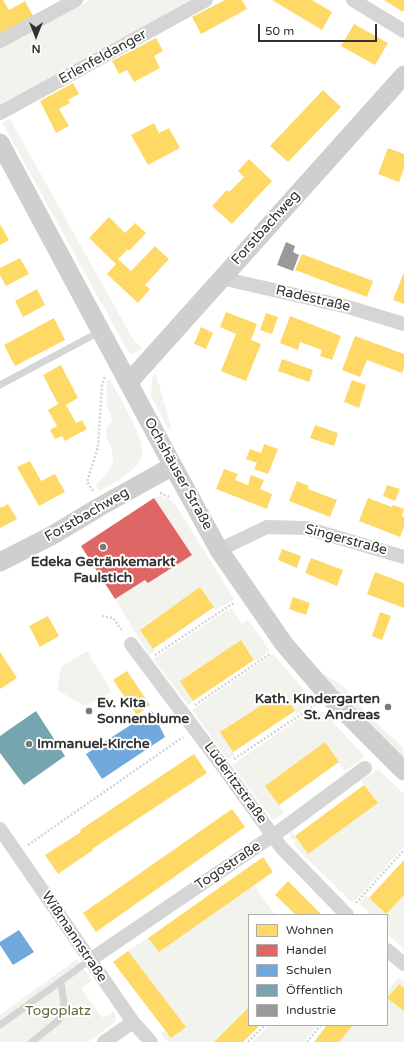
<!DOCTYPE html>
<html>
<head>
<meta charset="utf-8">
<style>
	body { margin:0 }
	#map { position:relative; width:404px; height:1042px; overflow:hidden; background:#fff; font-family:"Varela Round",sans-serif }
	canvas { display:block }
	.legend { position:absolute; left:248px; top:914px; width:140px; height:112px; box-sizing:border-box; background:#fff; border:1px solid #adadad; margin:0; padding:5px 7px; list-style:none; font-size:12px; color:#313131 }
	.legend li { display:flex; align-items:center; gap:8px; height:20px }
	.legend b { width:20px; border:1px solid #adadad }
	.north { position:absolute; left:16px; top:16px; width:40px; height:40px; -webkit-text-stroke:3px #fff; paint-order:stroke; rotate:180deg; font-size:11px; font-weight:700; line-height:16px; text-align:center; color:#313131 }
	.north::after { content:''; display:block; margin:auto; width:14px; height:18px; background:#313131; clip-path:polygon(50% 0,100% 100%,50% 72%,0 100%) }
	.scale { position:absolute; left:258px; top:24px; width:119px; height:18px; box-sizing:border-box; border:2px solid #313131; border-top:0; padding-left:5px; font-size:12px; line-height:14px; white-space:nowrap; color:#313131; -webkit-text-stroke:3px #fff; paint-order:stroke }
</style>
</head>
<body>
<div id="map">
<canvas width="404" height="1042"></canvas>
<ul class="legend">
<li><b style="height:11px;background:#ffd966"></b>Wohnen</li>
<li><b style="height:11px;background:#e06666"></b>Handel</li>
<li><b style="height:11px;background:#6fa8dc"></b>Schulen</li>
<li><b style="height:11px;background:#76a5af"></b>Öffentlich</li>
<li><b style="height:11px;background:#999"></b>Industrie</li>
</ul>
<div class="north">N</div>
<div class="scale">50 m</div>
</div>
<script>
const context = document.querySelector('canvas').getContext('2d');
context.lineJoin = 'round';
function fill(path, color) {
  context.fillStyle = color;
  context.fill(path, 'evenodd');
}
function trace(path, color, width, dash) {
  context.strokeStyle = color;
  context.lineWidth = width;
  context.lineCap = dash ? 'butt' : 'round';
  context.setLineDash(dash || []);
  context.stroke(path);
}
function write(font, color, halo, rows, align = 'center') {
  context.font = font + ' "Varela Round",sans-serif';
  context.lineWidth = 4;
  context.setLineDash([]);
  context.textBaseline = 'middle';
  context.strokeStyle = halo;
  context.fillStyle = color;
  for (const [text, x, y, turn = 0] of rows) {
    context.save();
    context.translate(x, y);
    context.rotate((+turn || 0) * Math.PI / 180);
    context.textAlign = isNaN(turn) ? turn : align;
    if (halo) context.strokeText(text, 0, 0);
    context.fillText(text, 0, 0);
    context.restore();
  }
}
const green = new Path2D(`
	M91,0H196L0,105V48Z
	M10,119L134,341L143,348L133,354L129,353L3,124V122Z
	M156,374L171,427L170,429H168L151,396L152,377Z
	M108,380H110C119,396 145,438 142,454C139,470 112,485 99,491L96,485C108,472 117,467 111,447C109,443 106,438 106,432C106,427 111,424 112,419L107,406V392L106,384Z
	M160,496L169,499L177,507L234,599L216,610L200,588L140,629L155,651L149,655L115,599L145,580L148,583L191,555L154,498Z
	M231,608L242,624L248,620L270,651L256,661L241,640L180,681L193,701L188,705L153,659Z
	M87,651L112,692L85,706L57,690L61,667Z
	M273,654L315,702L297,714L282,692L221,732L235,755L228,760L192,710Z
	M319,672L341,684L375,722L404,748V762Z
	M323,711L365,757L345,771L324,743L265,786L285,813L273,820L232,765L306,714L311,720Z
	M378,769L404,794V846L353,903L304,856L293,843L295,841L292,838L290,839L291,831L308,854L377,804L361,781Z
	M254,885L275,915H249V1007L214,1042H168L161,1033L166,1030L185,1026L128,951L148,938L159,952Z
	M366,895L386,914L404,895V949L387,934V915H367L369,912L359,904Z
	M77,959L92,980L81,989L103,1018L114,1011L116,1017L114,1023L88,1042H0V1015Z
	M399,977L404,981V988L399,984L387,998L404,1011V1042H339L353,1025H387V991Z
	M269,1025H318L304,1042H252Z`);
const homes = new Path2D(`
	M0,0H3L9,10L25,1L33,16L0,34Z
	M225,0H242L247,9L201,34L192,17Z
	M272,0H312L332,12L322,30Z
	M384,0H404V10L403,12Z
	M354,24L388,43L375,65L341,46Z
	M156,38L163,51L154,56L160,68L134,82L127,70L119,74L112,61Z
	M73,83L79,94L68,100L70,103L59,109L69,126L56,133L40,101Z
	M323,90L341,107L288,162L270,146Z
	M154,123L159,133L169,128L180,148L148,165L131,135Z
	M388,148L404,154V168L399,182L378,174Z
	M249,159L272,181L232,224L212,206L227,190L229,192L244,177L238,171Z
	M109,217L125,233L135,223L146,233L129,251L128,249L118,259L131,271L155,246L169,259L145,285L150,289L138,303L107,274L116,264L89,238Z
	M0,224L9,240L0,245Z
	M302,254L373,281L367,297L295,270Z
	M20,258L29,274L6,286L0,275V268Z
	M404,272V304L393,300Z
	M37,289L45,305L23,317L15,301Z
	M226,312L257,324L251,340L261,344L246,381L221,371L236,334L220,327Z
	M266,313L278,317L272,334L260,330Z
	M290,316L341,336L332,360L320,356L322,350L300,342L298,350L280,343Z
	M54,318L65,340L15,366L4,345Z
	M201,327L213,333L206,349L194,344Z
	M355,336L404,354V368L402,373L367,360L360,377L342,370Z
	M282,359L313,370L309,382L278,371Z
	M61,365L78,398L66,405L76,423L82,420L87,429L65,441L62,436L55,439L50,430L57,426L48,410L58,404L43,375Z
	M352,380L366,385L359,408L344,402Z
	M315,425L338,433L334,446L310,438Z
	M264,444L278,449L268,474L254,469L257,463L246,459L250,449L261,453Z
	M30,461L41,481L55,474L65,492L39,506L17,467Z
	M224,469L238,474L235,480L248,485L251,475L264,480L260,489L272,494L267,509L216,489Z
	M297,481L309,486L308,489L337,500L330,517L289,501Z
	M387,485L400,489L395,501L383,496Z
	M368,498L392,507L393,505L404,509L402,516L404,517V527L400,537L359,521Z
	M8,504L17,519L0,528V506L1,508Z
	M282,549L301,556L297,568L278,560Z
	M311,558L343,570L337,586L305,573Z
	M375,572L404,583V608L367,594Z
	M200,587L214,607L153,649L140,630Z
	M293,597L310,603L306,615L289,609Z
	M380,612L391,616L382,640L372,636Z
	M48,616L59,636L40,647L29,626Z
	M241,640L254,660L193,701L180,681Z
	M0,652L17,678L0,689Z
	M127,671L150,705L137,715L113,680Z
	M282,692L295,711L233,752L220,732Z
	M325,742L339,762L279,805L265,786Z
	M194,754L207,773L92,849L93,850L58,874L45,855L81,832L80,830Z
	M364,785L378,803L308,854L295,836Z
	M232,809L245,827L96,932L83,913Z
	M263,857L273,872L159,952L148,938Z
	M404,860V895L386,914L369,898Z
	M288,881L322,915H296L275,895Z
	M128,951L186,1027L171,1038L113,962Z
	M399,984L404,988V1011L387,998Z
	M249,1007V1025H260L243,1042H214Z
	M327,1025H353L339,1042H314Z`);
const shops = new Path2D(`
	M154,498L192,555L148,583L145,580L115,599L81,546Z`);
const schools = new Path2D(`
	M152,711L165,737L102,779L86,754Z
	M19,930L34,952L13,965L0,945V942Z`);
const public = new Path2D(`
	M36,711L65,756L24,785L0,753V736Z`);
const industry = new Path2D(`
	M286,242L295,246L293,252L299,255L293,271L277,265Z`);
const path = new Path2D(`
	M93,491L87,482L98,447L102,385L105,376
	M160,493L170,497
	M102,616L113,618L123,632
	M155,655L235,602
	M195,705L270,654
	M234,759L315,705
	M28,845L183,737
	M356,903L404,850
	M248,1042L265,1025
	M307,1042L321,1025`);
const lane = new Path2D(`
	M0,385L101,331
	M0,1025L90,960
	M32,1042L59,1020L64,1004L61,982`);
const street = new Path2D(`
	M353,0L404,31
	M0,41L76,0
	M0,113L206,0
	M221,278L348,307L404,324
	M219,550L267,527L306,528L404,557
	M131,644L223,767L281,847L347,915
	M0,829L133,1022L151,1042
	M387,950L404,964
	M90,960L281,830L365,768
	M104,1042L133,1022`);
const secondary = new Path2D(`
	M0,143L173,466L219,550L284,644L329,696L404,771
	M129,382L404,75
	M0,562L51,536L101,506L173,466`);
const markers = [
	[103,547,4,"#797979"],
	[388,707,4,"#797979"],
	[89,711,4,"#797979"],
	[29,744,4,"#797979"]
];
const streetNames = [
	["Erlenfeldanger",103,57,-29],
	["Forstbachweg",266,228,-48],
	["Radestraße",313,299,13],
	["Ochshäuser Straße",178,474,61],
	["Forstbachweg",87,515,-30],
	["Singerstraße",346,540,15],
	["Lüderitzstraße",235,783,54],
	["Togostraße",228,866,-34],
	["Wißmannstraße",74,937,56]
];
const poiNames = [
	["Edeka Getränkemarkt",103,562,"center"],
	["Faulstich",103,578,"center"],
	["Kath. Kindergarten",380,699,"right"],
	["St. Andreas",380,715,"right"],
	["Ev. Kita",97,703],
	["Sonnenblume",97,719],
	["Immanuel-Kirche",37,744]
];
const parkNames = [
	["Togoplatz",58,1011]
];
fill(green, '#f2f3ec');
fill(homes, '#ffd966');
fill(shops, '#e06666');
fill(schools, '#6fa8dc');
fill(public, '#76a5af');
fill(industry, '#999');
trace(path, '#d4d4d4', 2.5, [2, 2]);
trace(lane, '#d5d5d5', 7);
trace(street, '#d5d5d5', 14);
trace(secondary, '#cfcfcf', 19);
for (const [x, y, r, color] of markers) {
  const dot = new Path2D();
  dot.arc(x, y, r, 0, 2 * Math.PI);
  context.fillStyle = color;
  context.fill(dot);
  trace(dot, '#fff', 1.5);
}
write('14px', '#313131', '#fff', streetNames);
write('bold 14px', '#313131', '#fff', poiNames, 'left');
write('14px', '#606c3e', '#fff', parkNames);
</script>
</body>
</html>
